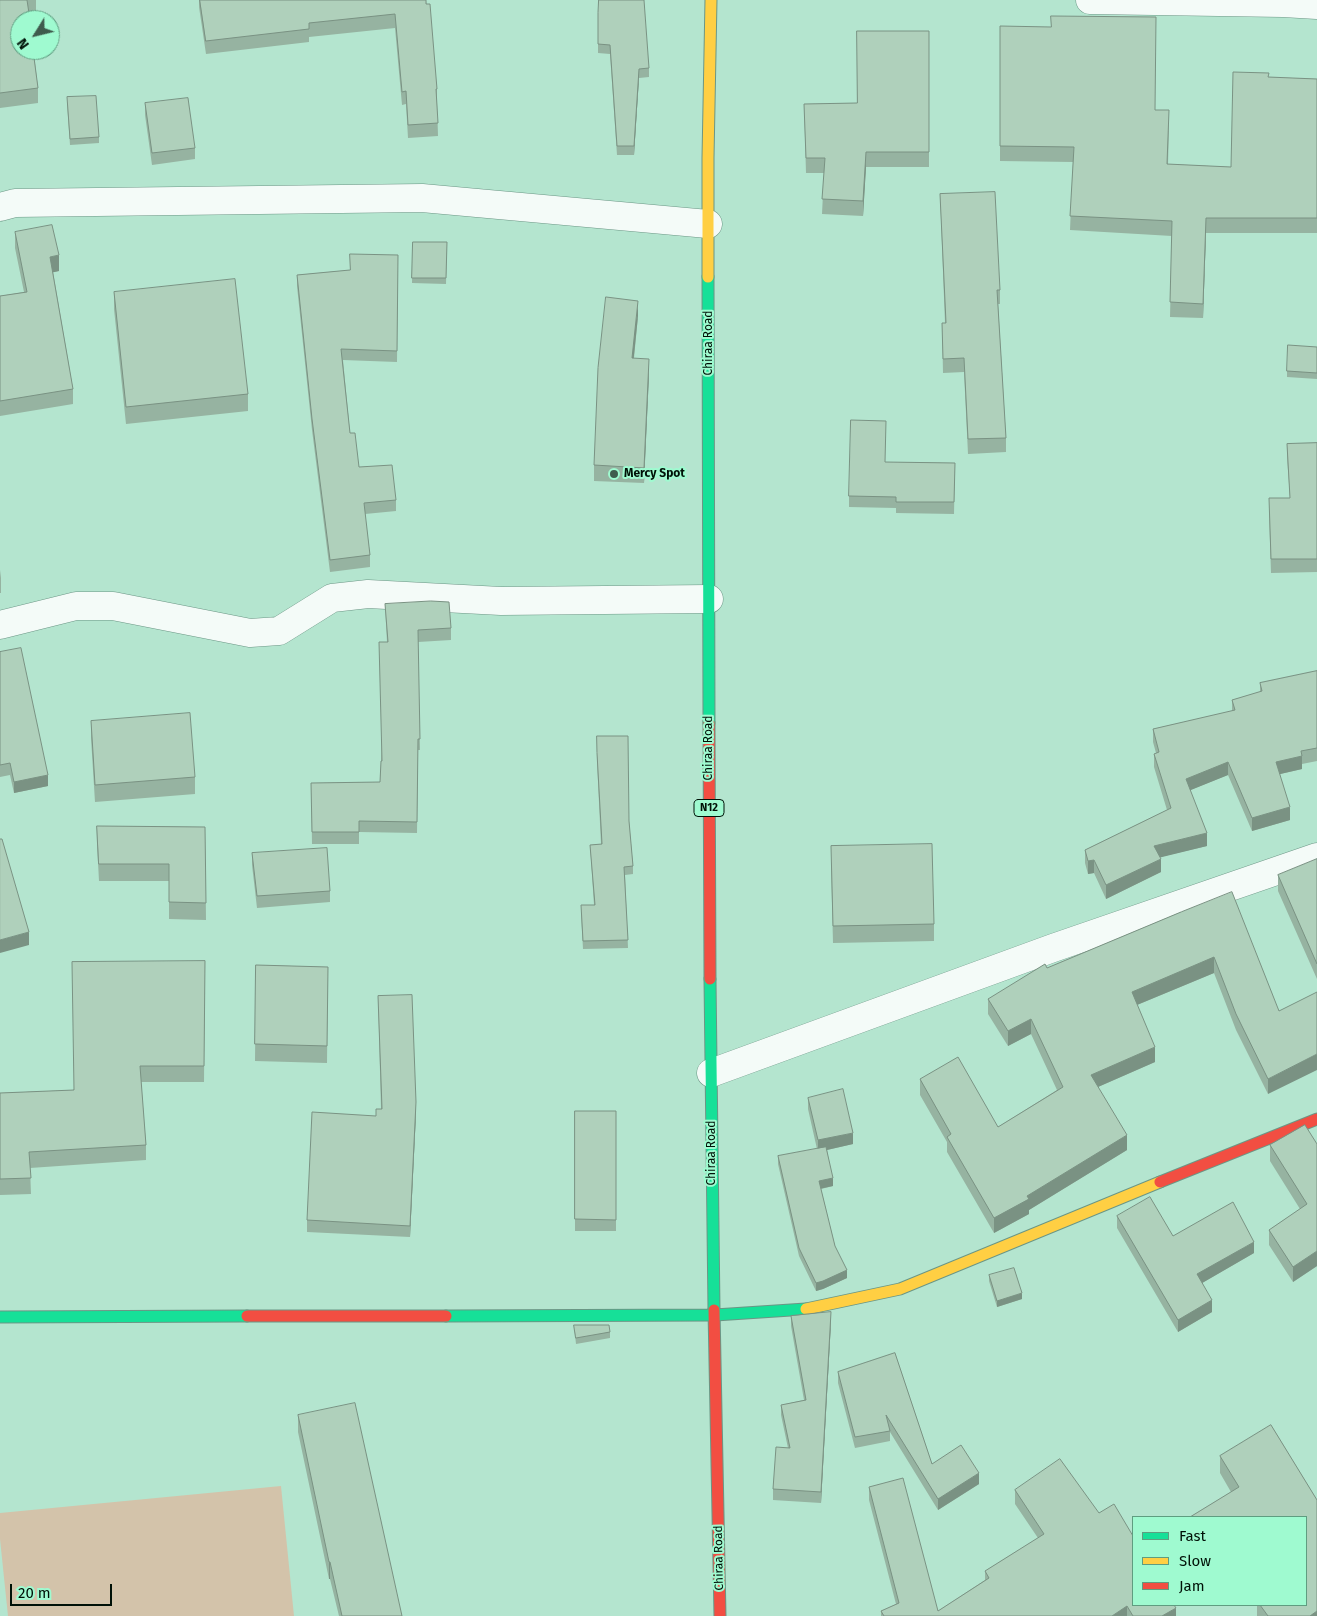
<!DOCTYPE html>
<html>
<head>
<meta charset="utf-8">
<style>
	body { margin:0 }
	#map { position:relative; width:1317px; height:1616px; overflow:hidden; background:#b4e5cf; font-family:"Fira Sans",sans-serif }
	canvas { display:block }
	.legend { position:absolute; left:1132px; top:1516px; width:175px; height:90px; box-sizing:border-box; background:#9ffad0; border:1px solid #5f9d80; margin:0; padding:6px 9px; list-style:none; font-size:15px; color:#001107 }
	.legend li { display:flex; align-items:center; gap:10px; height:25px }
	.legend b { width:25px; border:1px solid #5f9d80 }
	.north { position:absolute; left:10px; top:10px; width:50px; height:50px; box-sizing:border-box; background:#9ffad0; border:1px solid #5f9d80; border-radius:50%; rotate:234deg; font-size:14px; font-weight:700; line-height:20px; text-align:center; color:#001107 }
	.north::after { content:''; display:block; margin:auto; width:18px; height:22px; background:#3f5b4d; clip-path:polygon(50% 0,100% 100%,50% 72%,0 100%) }
	.scale { position:absolute; left:10px; top:1584px; width:102px; height:22px; box-sizing:border-box; border:2px solid #001107; border-top:0; padding-left:6px; font-size:15px; line-height:18px; white-space:nowrap; color:#001107; -webkit-text-stroke:4px #9ffad0; paint-order:stroke }
</style>
</head>
<body>
<div id="map">
<canvas width="1317" height="1616"></canvas>
<ul class="legend">
<li><b style="height:6px;background:#16e098"></b>Fast</li>
<li><b style="height:6px;background:#ffcf43"></b>Slow</li>
<li><b style="height:6px;background:#f24e42"></b>Jam</li>
</ul>
<div class="north">N</div>
<div class="scale">20 m</div>
</div>
<script>
const context = document.querySelector('canvas').getContext('2d');
context.lineJoin = 'round';
function fill(path, color) {
  context.fillStyle = color;
  context.fill(path, 'evenodd');
}
function trace(path, color, width, dash) {
  context.strokeStyle = color;
  context.lineWidth = width;
  context.lineCap = dash ? 'butt' : 'round';
  context.setLineDash(dash || []);
  context.stroke(path);
}
function write(font, color, halo, rows, align = 'center') {
  context.font = font + ' "Fira Sans",sans-serif';
  context.lineWidth = 4;
  context.setLineDash([]);
  context.textBaseline = 'middle';
  context.strokeStyle = halo;
  context.fillStyle = color;
  for (const [text, x, y, turn = 0] of rows) {
    context.save();
    context.translate(x, y);
    context.rotate((+turn || 0) * Math.PI / 180);
    context.textAlign = isNaN(turn) ? turn : align;
    if (halo) context.strokeText(text, 0, 0);
    context.fillText(text, 0, 0);
    context.restore();
  }
}
const green = new Path2D(`
	M281,1486L294,1616H8L0,1539V1513Z`);
const street = new Path2D(`
	M1090,0L1283,3L1317,5
	M0,207L15,203L422,198L708,224
	M0,625L76,606H113L250,633L279,631L332,598L368,594L501,601L709,599
	M711,1073L1053,948L1317,857`);
const fast = new Path2D(`
	M708,277L709,723
	M710,979L714,1310
	M446,1316L715,1315L806,1309
	M0,1317L247,1316`);
const slow = new Path2D(`
	M708,277V158L711,0
	M806,1309L900,1289L1160,1182`);
const jam = new Path2D(`
	M709,723L710,979
	M1160,1182L1317,1119
	M714,1310L720,1616
	M247,1316H446`);
const wall = new Path2D(`
	M0,0H36V12L29,13L38,88V103L0,108Z
	M199,0H426L437,89V102L438,136L408,138L406,104L402,105L395,28L309,37V42L206,54L199,7Z
	M598,13L649,68V77L639,78L634,155H617L610,54L598,53Z
	M1000,26L1155,110L1169,125L1168,164L1231,167L1269,77L1317,79V233H1206L1203,318L1170,317L1172,236L1070,230L1073,162L1000,161Z
	M929,31V167H866L863,216L822,214L824,173H806L804,104L857,103Z
	M67,103L99,137V143L70,145Z
	M145,103L195,148V159L152,165L145,115Z
	M940,194L1000,290V304H998L1006,438V452L968,454L964,372L943,373L942,323H945Z
	M15,232L59,271L53,272L73,389V404L0,416V296L24,292L15,248Z
	M413,242H447L446,284L412,283Z
	M398,255L397,362L343,360L350,433L359,467L396,500V511L365,514L370,555V567L330,572L312,430L297,286V275L350,270Z
	M114,292L248,394V411L126,424L114,309Z
	M638,316L634,358L649,374L644,483L594,481V465Z
	M1317,347V379L1287,377V371Z
	M1317,443V572L1271,573L1269,511L1290,498L1287,457V444Z
	M886,462L955,463L954,514L896,513V508L849,507V496Z
	M0,570L1,578V593H0Z
	M385,604L451,628V640L418,642L420,750H418L417,833L359,832V844H312L311,783L380,782L387,642Z
	M0,652L48,786L14,793L10,775L0,777Z
	M1317,671V761L1302,764V769L1280,774L1290,820L1252,831L1228,775L1190,790L1207,846L1160,857L1161,872L1106,899L1094,873L1088,874L1085,863V850L1167,810L1154,767V754L1156,753L1153,742V729L1232,711V700L1260,692V683Z
	M91,721L195,777V794L95,802L91,738Z
	M597,736L629,821L633,866V874L625,875L628,948L583,949L581,913L594,905L590,845L601,844L597,761Z
	M97,826L205,827L206,920L169,919V881H99L97,843Z
	M252,853L330,891V902L257,908L252,865Z
	M1317,859V979L1278,891V875Z
	M831,863L934,924V941L833,943Z
	M1181,912L1279,1011L1268,1094L1236,1030L1214,973L1137,1005L1155,1062L1098,1087L1127,1150L1029,1210V1214L994,1233L947,1152V1142L920,1095V1079L998,1127L1057,1090L1031,1034L1008,1046L988,1014V999L1047,968Z
	M205,961L204,1082H141L146,1145V1160L30,1168L31,1194L0,1195V1093L73,1090Z
	M256,965L328,967L327,1063L255,1061Z
	M378,996L416,1113L410,1237L307,1232V1220L381,1109Z
	M808,1098L853,1144L827,1150L833,1186L821,1189L835,1246L847,1278L823,1289L816,1291L799,1256L778,1164V1156L817,1149L808,1109Z
	M575,1111H616V1231H575Z
	M1305,1125L1317,1266L1293,1282L1269,1245V1230L1300,1209L1270,1161V1145Z
	M1117,1216L1173,1236L1254,1253L1202,1283L1212,1312L1178,1332L1117,1228Z
	M989,1275L1022,1299L997,1307L989,1281Z
	M791,1316L831,1322L821,1503L773,1500V1489L788,1448L781,1415V1405L804,1400L791,1326Z
	M574,1325L610,1332V1338L576,1344Z
	M895,1353L932,1464L979,1484L938,1510L890,1432V1441L855,1448L838,1383V1372Z
	M298,1415L402,1616H339L330,1579H329L298,1432Z
	M1271,1425L1317,1500V1616H1257V1605H1306V1517H1190L1231,1492L1220,1473V1456Z
	M869,1487L938,1611L985,1580V1571L1038,1538L1015,1504V1490L1099,1513L1176,1616H881V1611L896,1604L869,1500Z`);
const shadedWall = new Path2D(`
	M639,69V78L634,155V146Z
	M866,152V167L863,216V201Z
	M1206,218V233L1203,318V304Z
	M59,255V271L50,273V257Z
	M638,301V316L632,374V358Z
	M649,359V374L644,483V468Z
	M1302,756V769L1276,775V762Z
	M1228,762V775L1186,792V779Z
	M48,775V786L14,793V782Z
	M1290,807V820L1252,831V818Z
	M1207,833V846L1154,859V846Z
	M1161,859V872L1106,899V885Z
	M1094,860V873L1088,874V861Z
	M29,932V945L0,953V940Z
	M1214,957V973L1132,1007V992Z
	M1031,1019V1034L1008,1046V1031Z
	M1155,1047V1062L1091,1090V1075Z
	M1317,1054V1070L1268,1094V1079Z
	M416,1102V1113L410,1237V1226Z
	M853,1133V1144L818,1152V1140Z
	M1127,1135V1150L1029,1210V1214L994,1233V1218L1027,1196Z
	M833,1178V1186L819,1189V1181Z
	M1254,1242V1253L1197,1286V1274Z
	M1317,1251V1266L1293,1282V1267Z
	M847,1270V1278L823,1289L816,1291V1283Z
	M1022,1293V1299L997,1307V1301Z
	M1212,1300V1312L1178,1332V1320Z
	M831,1312V1322L821,1503V1492Z
	M979,1473V1484L938,1510V1499Z
	M329,1562H330V1579H329Z
	M1127,1606V1616H1112Z
	M1176,1608V1616H1162Z
	M1317,1611V1616H1310Z`);
const building = new Path2D(`
	M0,0H27L30,20H20V50H33L38,88L0,93Z
	M200,0H426V4H430L437,89H436L438,123L408,125L406,91L402,92L395,14L309,23V29L206,41Z
	M599,0H644L649,68L639,69L634,146H617L610,45L598,44V13Z
	M1051,16L1156,17L1155,110H1169L1167,164L1231,167L1233,72L1269,73L1268,77L1317,79V218H1206L1203,304L1170,302L1172,221L1070,216L1074,147L1000,146V26L1051,27Z
	M857,31H929V152H866L863,201L822,199L825,158H806L804,104L857,103Z
	M96,96L99,137L70,139L67,97Z
	M188,98L195,148L152,153L145,103Z
	M995,192L1000,290H997L1006,438L968,439L964,358L943,359L942,323H946L940,194Z
	M52,225L59,255L50,257L73,389L0,401V296L27,292L15,232Z
	M413,242H447L446,278H412Z
	M350,254L398,255L397,351L341,349L350,433H355L359,467L392,465L396,500L364,503L370,555L330,560L312,419L297,275L350,270Z
	M235,279L248,394L126,407L114,292Z
	M606,297L638,301L632,358L649,359L644,468L594,465L598,368Z
	M1288,345L1317,347V373L1287,371Z
	M851,420L886,421L885,462L955,463L954,502H896V497L849,496Z
	M1317,443V559H1271L1269,498H1290L1287,444Z
	M431,601L449,602L451,628L418,630L420,739H418L417,822L359,821V832H312L311,783L380,782L381,761H382L379,642H388L385,604Z
	M21,648L48,775L14,782L10,763L0,765V652Z
	M1317,671V748L1301,751L1302,756L1276,762L1290,807L1252,818L1228,762L1186,779L1207,833L1154,846L1161,859L1106,885L1094,860L1088,861L1085,850L1171,808L1154,754L1159,752L1153,729L1235,710L1232,700L1262,691L1260,683Z
	M190,713L195,777L95,785L91,721Z
	M597,736H628L629,821L633,866L624,867L628,940L583,941L581,905H595L590,845L602,844L597,753Z
	M97,826L205,827L206,903L169,902V864H99Z
	M0,839H2L29,932L0,940Z
	M932,844L934,924L833,926L831,846Z
	M327,848L330,891L257,896L252,853Z
	M1317,859V964L1278,875Z
	M1232,892L1279,1011L1317,992V1054L1268,1079L1236,1014L1214,957L1132,992L1155,1047L1091,1075L1127,1135L1027,1196L1029,1199L994,1218L947,1137L951,1134L920,1079L958,1057L998,1127L1063,1087L1031,1019L1008,1031L988,999L1045,964L1047,968L1181,912Z
	M205,961L204,1066H140L146,1145L29,1152L31,1178L0,1179V1093L74,1090L72,962Z
	M256,965L328,967L327,1046L255,1044Z
	M412,995L416,1102L410,1226L307,1220L312,1112L376,1116V1109H382L378,996Z
	M843,1089L853,1133L818,1140L808,1098Z
	M575,1111H616V1220L575,1219Z
	M1305,1125L1317,1144V1251L1293,1267L1269,1230L1307,1204L1270,1145Z
	M826,1147L833,1178L819,1181L835,1246L847,1270L823,1281L816,1283L799,1248L778,1156Z
	M1150,1197L1173,1236L1233,1202L1254,1242L1197,1274L1212,1300L1178,1320L1117,1216Z
	M1014,1268L1022,1293L997,1301L989,1275Z
	M831,1312L821,1492L773,1489L776,1447L790,1448L781,1405L806,1400L791,1316Z
	M574,1325H609L610,1332L576,1338Z
	M895,1353L932,1464L961,1445L979,1473L938,1499L886,1415L890,1431L855,1437L838,1372Z
	M355,1403L402,1616H342L330,1562H329L298,1415Z
	M1271,1425L1317,1500V1611L1310,1616H1268L1260,1605H1306V1517H1190L1239,1487L1220,1456Z
	M1060,1459L1099,1513L1114,1504L1133,1536V1605H1174L1176,1608L1162,1616H1133L1127,1606L1112,1616H884L881,1611L899,1603L869,1487L903,1478L938,1611L989,1578L985,1571L1044,1534L1015,1490Z`);
const markers = [
	[614,474,5,"#3f5b4d"]
];
const shields = [
	[709,808,30]
];
const shieldNames = [
	["N12",709,808]
];
const streetNames = [
	["Chiraa Road",709,343,-90],
	["Chiraa Road",709,748,-90],
	["Chiraa Road",712,1153,-90],
	["Chiraa Road",719,1558,-91]
];
const poiNames = [
	["Mercy Spot",624,474]
];
fill(green, '#d3c3aa');
trace(street, '#6b9685', 29);
trace(fast, '#6b9685', 13);
trace(slow, '#6b9685', 13);
trace(jam, '#6b9685', 13);
trace(street, '#f4fbf8', 28);
trace(fast, '#16e098', 11);
trace(slow, '#ffcf43', 11);
trace(jam, '#f24e42', 11);
fill(wall, '#96b3a1');
fill(shadedWall, '#7a9283');
fill(building, '#afd0bb');
trace(building, '#7a9283', 1);
for (const [x, y, r, color] of markers) {
  const dot = new Path2D();
  dot.arc(x, y, r, 0, 2 * Math.PI);
  context.fillStyle = color;
  context.fill(dot);
  trace(dot, '#9ffad0', 2);
}
for (const [x, y, w] of shields) {
  const box = new Path2D();
  box.roundRect(x - w / 2, y - 8.5, w, 17, 4);
  context.fillStyle = '#9ffad0';
  context.fill(box);
  trace(box, '#001107', 1);
}
write('bold 11px', '#001107', null, shieldNames);
write('12px', '#001107', '#9ffad0', streetNames);
write('bold 12px', '#001107', '#9ffad0', poiNames, 'left');
</script>
</body>
</html>
